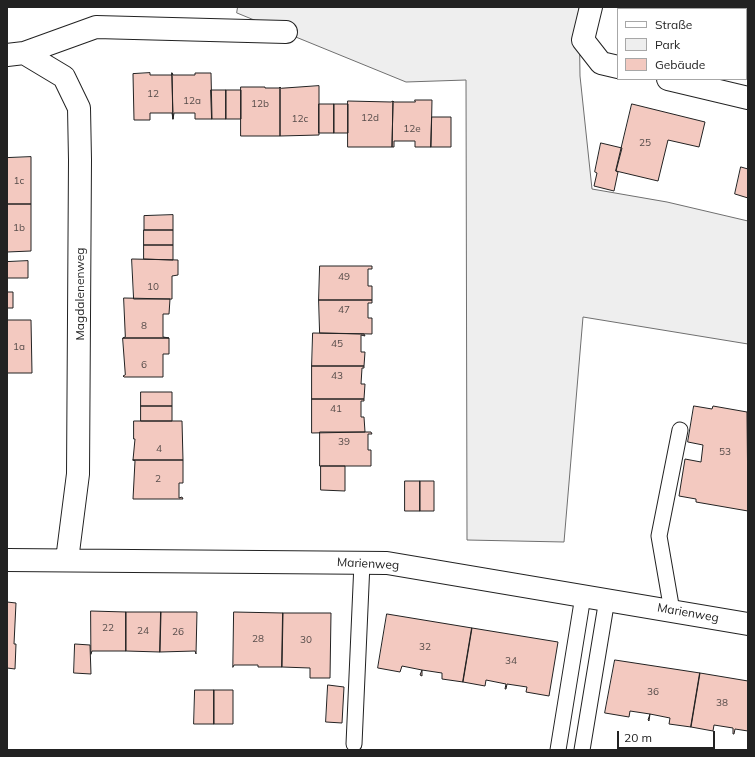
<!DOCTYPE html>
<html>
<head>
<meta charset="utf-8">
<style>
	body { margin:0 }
	#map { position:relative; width:755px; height:757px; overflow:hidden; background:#fff; font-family:Mulish,sans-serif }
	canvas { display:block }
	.frame { position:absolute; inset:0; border:8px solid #222; pointer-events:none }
	.legend { position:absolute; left:617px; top:8px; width:130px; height:72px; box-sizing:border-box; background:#fff; border:1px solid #a7a7a7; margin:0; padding:5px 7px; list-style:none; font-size:12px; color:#222 }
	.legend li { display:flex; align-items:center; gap:8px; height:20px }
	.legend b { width:20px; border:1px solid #a7a7a7 }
	.scale { position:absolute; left:617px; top:731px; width:98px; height:18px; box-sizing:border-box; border:2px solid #222; border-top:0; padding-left:5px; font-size:12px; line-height:14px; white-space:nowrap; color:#222; -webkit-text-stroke:3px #fff; paint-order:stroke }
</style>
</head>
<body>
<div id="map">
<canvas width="755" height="757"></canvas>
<div class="frame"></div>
<ul class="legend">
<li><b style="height:5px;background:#fff"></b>Straße</li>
<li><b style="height:11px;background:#eee"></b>Park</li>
<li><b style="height:11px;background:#f3c9c0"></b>Gebäude</li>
</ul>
<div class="scale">20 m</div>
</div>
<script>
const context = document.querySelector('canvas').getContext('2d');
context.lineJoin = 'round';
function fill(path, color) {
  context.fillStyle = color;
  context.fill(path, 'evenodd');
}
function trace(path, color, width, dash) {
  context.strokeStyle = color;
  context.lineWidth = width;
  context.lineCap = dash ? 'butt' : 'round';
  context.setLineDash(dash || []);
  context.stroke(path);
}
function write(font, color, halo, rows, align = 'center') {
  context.font = font + ' Mulish,sans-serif';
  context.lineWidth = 3;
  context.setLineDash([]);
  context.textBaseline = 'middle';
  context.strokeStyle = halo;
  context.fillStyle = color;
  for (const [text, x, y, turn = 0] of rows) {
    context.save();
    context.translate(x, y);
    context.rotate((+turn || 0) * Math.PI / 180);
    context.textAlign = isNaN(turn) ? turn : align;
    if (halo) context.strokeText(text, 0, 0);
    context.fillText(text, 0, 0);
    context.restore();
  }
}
const green = new Path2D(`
	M238,7H579L580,76L592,189L667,202L748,221V344L583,317L564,542L467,540L466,80L406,82L237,13Z`);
const building = new Path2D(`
	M637,7H683L682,9H636Z
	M744,7H748V60H746V9H743Z
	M150,73V75H172V73L173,119L172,113H150V120H134L133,74Z
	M172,73L173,75H195V73H211L212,119H195V113H174L173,119Z
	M319,86V135L280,136V87L281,88Z
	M241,87H265V88H279L280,87V136H241Z
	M211,90H226V119H212Z
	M226,90H241V119H226Z
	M415,100H432L431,147H415V141H394V147H392L393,101L394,102H415Z
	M348,101L391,102L393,101L392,147H348Z
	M319,104H334V133H319Z
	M334,104H348V133H334Z
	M632,104L705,122L699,147L668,140L658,181L616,171Z
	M432,117H451V147H431Z
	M601,143L622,148L616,171L618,172L614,191L594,186L597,173L595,172Z
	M31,157V204H7V158Z
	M741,167L748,169V198L735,194Z
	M7,204H31V251L7,252Z
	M173,215V230H144V216Z
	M144,230H173V245H144Z
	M144,245H173V260L144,259Z
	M132,259L178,260V275L172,276V299H134Z
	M28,261V278H7V262Z
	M320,266H372V269H368V286H372V300H319Z
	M7,292H13V308H7Z
	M124,298L170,299L169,314H163V337L169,338H123L125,337Z
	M319,300H372V303H368V318H372V334L320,333Z
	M7,320H31L32,373H7Z
	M313,333L364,334L365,336L361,335V352H365L364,366H312Z
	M123,338H169V354H163V377H124L123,376L125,375Z
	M312,366H364V368H362L361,384H365L364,399H312Z
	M141,392H172V406H141Z
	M312,399H364V401H361V417H364L365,432L312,433Z
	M141,406H172V421H141Z
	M694,406L712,409L713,406L747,412L748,511L696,502V499L679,496L685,459L701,462L703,445L688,442Z
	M134,421H182L183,460H133L135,439H134Z
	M320,432H371L372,434H368V450H371V466H320Z
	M133,460H183V483H179V498L182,497L183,499H133L135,461Z
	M321,466H345V491L321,490Z
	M405,481H420V511H405Z
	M420,481H434V511H420Z
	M7,602L16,603L14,644H16L15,669L7,668Z
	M91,611L126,612V651H92L91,654Z
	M126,612H161L160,652L126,651Z
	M161,612H197L196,654L195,651L160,652Z
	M234,612L283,613L282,667H258V665H234L233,667Z
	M283,613H331L330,678H310V668L282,667Z
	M387,614L472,628L463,682L442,679V673L422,670V676L420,675L422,670L402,666L400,672L378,668Z
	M472,628L558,642L549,696L526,692L527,687L507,684L506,689H505L506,684L486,680L485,686L463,682Z
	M75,644L90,645L91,674L74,673Z
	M615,660L700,673L691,727L669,724L670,718L650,714L649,721L648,720L650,714L630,711L629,717L605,713Z
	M700,673L748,681V731L735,729L734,734H733V728L714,725L713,731L691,727Z
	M328,685L344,687L342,723L326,722Z
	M195,690H214V724H194Z
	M214,690H233V724H214Z`);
const service = new Path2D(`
	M672,611L659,536L680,430
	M354,744L362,563
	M558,750L583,596
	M582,750L607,599`);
const minor = new Path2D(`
	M591,7L583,40L601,63L618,67
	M24,53L96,27L286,32
	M7,55L24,53L64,77L79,108L80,160L78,474L67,560
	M668,79L748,98
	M7,560L387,563L748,624`);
const numberNames = [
	["12",153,94],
	["12a",192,101],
	["12b",260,104],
	["12d",370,118],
	["12c",300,119],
	["12e",412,129],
	["25",645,143],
	["1c",19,181],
	["1b",19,228],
	["49",344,277],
	["10",153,287],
	["47",344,310],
	["8",144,326],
	["45",337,344],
	["1a",19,347],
	["6",144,365],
	["43",337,376],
	["41",336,409],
	["39",344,442],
	["4",159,449],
	["53",725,452],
	["2",158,479],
	["22",108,628],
	["24",143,631],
	["26",178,632],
	["28",258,639],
	["30",306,640],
	["32",425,647],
	["34",511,661],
	["36",653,692],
	["38",722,703]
];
const streetNames = [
	["Magdalenenweg",80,294,-90],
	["Marienweg",368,564,3],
	["Marienweg",688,613,10]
];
fill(green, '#eee');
trace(green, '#6f6f6f', 1);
fill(building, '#f3c9c0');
trace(building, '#222', 1);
trace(service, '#222', 17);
trace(minor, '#222', 24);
trace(service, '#fff', 15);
trace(minor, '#fff', 22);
write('10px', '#564c4a', null, numberNames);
write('12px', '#222', '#fff', streetNames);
</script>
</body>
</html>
